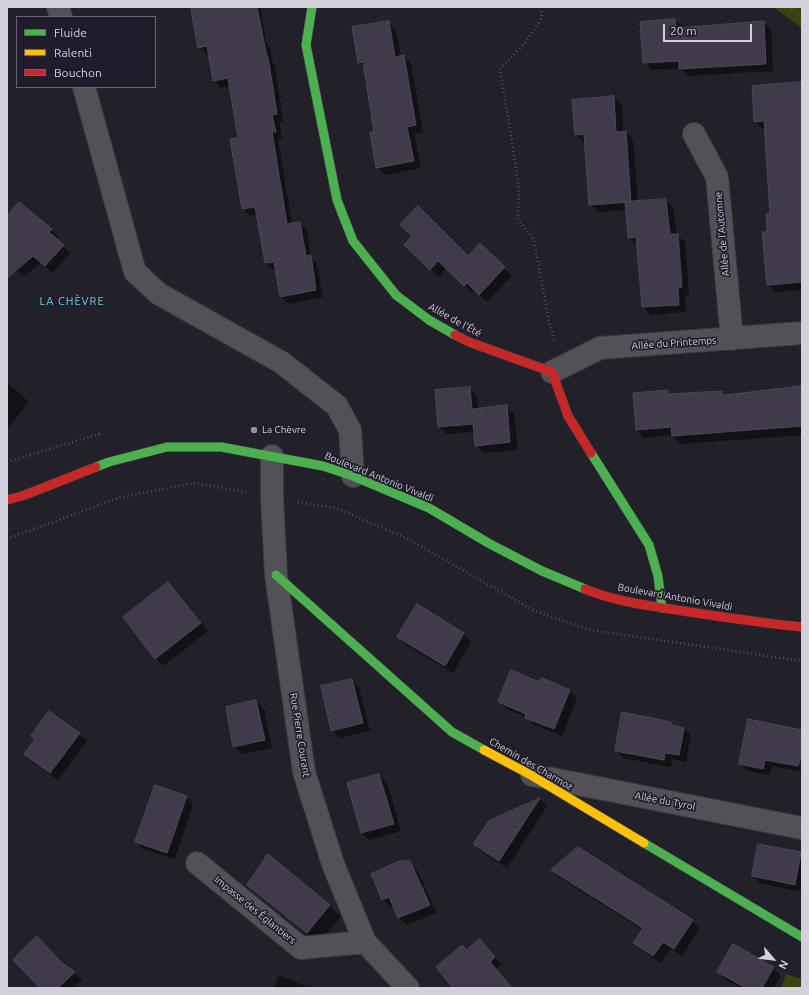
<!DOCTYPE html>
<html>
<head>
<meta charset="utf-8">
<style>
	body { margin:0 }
	#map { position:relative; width:809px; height:995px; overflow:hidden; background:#222028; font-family:Ubuntu,sans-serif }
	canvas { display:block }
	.frame { position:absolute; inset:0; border:8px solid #d3d0db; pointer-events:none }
	.legend { position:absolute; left:16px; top:16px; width:140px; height:72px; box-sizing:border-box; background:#211c2c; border:1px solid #686472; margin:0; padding:5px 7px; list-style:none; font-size:12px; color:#d3d0db }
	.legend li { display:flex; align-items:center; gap:8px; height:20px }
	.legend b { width:20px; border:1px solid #686472 }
	.north { position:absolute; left:753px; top:939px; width:40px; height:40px; -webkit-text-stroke:3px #211c2c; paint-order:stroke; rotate:118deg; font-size:11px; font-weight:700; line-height:16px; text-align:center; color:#d3d0db }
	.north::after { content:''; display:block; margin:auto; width:14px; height:18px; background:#d3d0db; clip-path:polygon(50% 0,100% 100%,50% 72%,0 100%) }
	.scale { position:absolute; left:663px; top:24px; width:89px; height:18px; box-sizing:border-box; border:2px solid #d3d0db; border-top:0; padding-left:5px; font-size:12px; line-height:14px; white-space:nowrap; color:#d3d0db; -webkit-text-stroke:3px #211c2c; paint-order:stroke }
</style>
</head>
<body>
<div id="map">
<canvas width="809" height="995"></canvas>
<div class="frame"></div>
<ul class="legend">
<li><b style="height:5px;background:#4caf50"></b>Fluide</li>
<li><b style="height:5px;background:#ffc107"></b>Ralenti</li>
<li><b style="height:5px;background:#c62828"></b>Bouchon</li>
</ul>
<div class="north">N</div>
<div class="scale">20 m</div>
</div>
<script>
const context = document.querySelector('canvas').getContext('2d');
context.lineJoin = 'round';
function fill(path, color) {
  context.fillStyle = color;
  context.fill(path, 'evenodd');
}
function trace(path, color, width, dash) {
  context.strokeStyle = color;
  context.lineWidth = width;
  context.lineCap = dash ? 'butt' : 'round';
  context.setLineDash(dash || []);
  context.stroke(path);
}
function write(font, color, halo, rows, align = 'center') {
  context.font = font + ' Ubuntu,sans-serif';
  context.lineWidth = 3.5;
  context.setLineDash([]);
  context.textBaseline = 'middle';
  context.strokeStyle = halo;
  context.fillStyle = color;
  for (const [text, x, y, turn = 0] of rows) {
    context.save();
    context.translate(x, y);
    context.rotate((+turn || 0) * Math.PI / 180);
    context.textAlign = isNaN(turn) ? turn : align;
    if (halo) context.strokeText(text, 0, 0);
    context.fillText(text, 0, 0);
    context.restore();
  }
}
const green = new Path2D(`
	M773,7H802V28Z
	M786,974L802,979V988H781Z`);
const shadow = new Path2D(`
	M192,7H260L266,43L270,47L273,64L275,65L283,121L279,122L282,138L278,139L292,224L299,223L307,230L311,258L317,264L323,297L288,304L281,297L276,269L273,270L266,263L257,214L250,216L243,209L239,139L230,86L221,88L214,80L209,54H206L199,47Z
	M675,20L683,28L763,22L771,30L773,71L688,76L681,69L652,70L644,62L642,23Z
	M389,23L396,30L401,57L404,56L411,64L423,132L414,134L421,168L385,175L377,167L375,133L365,68L359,62Z
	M802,83V290L775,292L768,284V232L772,215L765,129H763L755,122Z
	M614,97L622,105L623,132H626L633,139L638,202L666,200L673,208L677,235L685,242L689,295H685L686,312L651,315L643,307L637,245L629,237L626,210L598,212L590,204L586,142H583L576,134Z
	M7,218L51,230L58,237L55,240L70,253L53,273L41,263L24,276L7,262Z
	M480,245L512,276L487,302L475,290L472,293L447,268L439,277L413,253L468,257Z
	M7,383L29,402L7,429Z
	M802,386V435L680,444L672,435L644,438L637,430L668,391L672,395L722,392L725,396L780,390V387Z
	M469,388L477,396L478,409L506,406L514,414L518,450L484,453L476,445L475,432L447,434L439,427Z
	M168,583L176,591L208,631L163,666L156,659Z
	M418,605L464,634L471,642L453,673L406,645L398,637Z
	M352,680L359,687L370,731L340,738L332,730Z
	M540,683L569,690L577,698L562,736L534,725L526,717L507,709L499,701Z
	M256,701L264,709L272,748L242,754L234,746Z
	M671,723L674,726L684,728L691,736L686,762L672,759L671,767L623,758L616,750Z
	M802,731V772L772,766L770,775L747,771L740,763Z
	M79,734L87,741L58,780L33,762L26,754L36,740Z
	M379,775L387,783L401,831L369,840L362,833Z
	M186,797L193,804L175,859L143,849L136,841Z
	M540,799L547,806L507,868L482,852L474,844L490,822Z
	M759,845L802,854V892L760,883L753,876Z
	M409,862L417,870L437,913L407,925L399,918L394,906L391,907L383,900L372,875Z
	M552,870L692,921L700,928L682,956L671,948L661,963L641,950L634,943L643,930L559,877Z
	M249,885L329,905L341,917L318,943L260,896Z
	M480,940L501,964L496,969L507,988H455L467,951Z
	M63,964L82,980L74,988H42Z
	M773,968L781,976L774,988H741L726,980L718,972Z
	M279,975L310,988H274Z`);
const building = new Path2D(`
	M191,7H257L267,57H268L277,114L272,115L276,132H272L287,224L300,222L306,256L311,255L316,290L280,297L274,262L265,263L255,207L242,209L230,139L238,138L228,78L213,81L207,46L198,48Z
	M675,19L676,28L764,21L766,64L679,69V61L643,63L640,22Z
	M389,21L395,57L404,55L416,125L407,127L414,161L376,168L370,132H374L363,62L358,63L352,27Z
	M802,82V282L767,285L762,232H767L766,214H770L764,121L754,122L752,86Z
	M614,96L616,132L626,131L631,202L589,205L584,134L575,135L572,100Z
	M666,199L670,234H678L682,287L678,288L679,305L642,307L636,237L628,238L625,202Z
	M19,202L52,229L49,232L64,245L45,266L33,256L7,278V216Z
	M418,206L468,256L480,243L505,267L479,295L467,283L464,286L438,261L430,270L404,245L412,236L400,225Z
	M802,386V426L672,436L671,427L636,430L633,393L668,390V394L722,391L723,395Z
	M470,387L472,409L507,405L510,442L475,446L473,424L438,427L435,390Z
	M168,582L201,623L155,659L123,617Z
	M417,604L464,633L445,666L397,637Z
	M511,670L539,682L542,678L570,690L554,729L525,718L526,714L498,702Z
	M352,679L363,723L331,731L321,686Z
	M256,700L265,740L233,747L226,707Z
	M49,711L80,733L50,773L24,754L35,739L31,736Z
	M622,712L671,722V725L684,728L679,755L665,753L664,760L615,751Z
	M748,719L802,730V755L798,766L765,760L763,769L739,764Z
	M379,774L394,824L361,833L347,783Z
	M155,785L187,796L167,853L135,842Z
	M540,798L499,861L473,844L489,821Z
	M758,844L801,852L795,885L752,876Z
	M578,847L693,920L674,949L663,942L653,956L633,943L643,928L551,870Z
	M268,854L330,905L307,933L247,885Z
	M400,861H410L430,905L398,918L389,897L382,900L371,874Z
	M37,936L61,962L75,972L58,988H40L13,960Z
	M480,939L495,957L490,962L512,988H453L436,967L462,945L466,950Z
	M733,944L774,967L762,988H746L717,972Z`);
const path = new Path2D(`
	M542,7L541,19L527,41L500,69L510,129L519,189L518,219L534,240L549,322L555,342
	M788,7L802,17
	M7,462L99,434L100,437
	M298,502L336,508L408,539L535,611L590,630L802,661
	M7,539L118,498L194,483L246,492`);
const street = new Path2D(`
	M58,7L61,17
	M84,87L135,272L159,294L281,362L337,406L350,430L353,476
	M694,134L717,177L732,339
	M552,372L600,348L802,333
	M272,456V497L276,575L304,772L333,864L365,942L408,988
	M532,775L802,828
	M197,863L301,948L365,942`);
const fast = new Path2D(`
	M312,7L306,45L337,200L353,241L396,295L429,320L455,335
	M591,453L649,545L658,576L662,608
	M96,467L109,462L167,447H221L323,466L353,476L429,508L490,544L542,571L585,589
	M276,575L452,732L484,750
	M644,843L802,937`);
const slow = new Path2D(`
	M484,750L529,774L644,843`);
const jam = new Path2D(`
	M455,335L469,342L552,372L568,416L591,453
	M7,500L25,495L96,467
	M585,589C616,602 651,606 683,611C723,617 762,623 802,627`);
const markers = [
	[254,430,4,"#95929c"]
];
const streetNames = [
	["Allée de l'Automne",722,234,-95],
	["Allée de l'Été",455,320,29],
	["Allée du Printemps",674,343,-4],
	["Boulevard Antonio Vivaldi",379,477,22],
	["Boulevard Antonio Vivaldi",675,597,10],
	["Rue Pierre Courant",300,735,81],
	["Chemin des Charmoz",531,764,30],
	["Allée du Tyrol",665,801,11],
	["Impasse des Églantiers",255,910,39]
];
const poiNames = [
	["La Chèvre",262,430]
];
const neighbourhoodNames = [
	["LA CHÈVRE",72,301]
];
fill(green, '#3a420e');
fill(shadow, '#0007');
fill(building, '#403a4b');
trace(building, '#4b4951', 1);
trace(street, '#3c3a41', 24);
trace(fast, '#3c3a41', 10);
trace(slow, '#3c3a41', 10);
trace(jam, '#3c3a41', 10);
trace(path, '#545359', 2.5, [1, 3]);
trace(street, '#535158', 22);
trace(fast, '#4caf50', 9);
trace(slow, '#ffc107', 9);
trace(jam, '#c62828', 9);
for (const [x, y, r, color] of markers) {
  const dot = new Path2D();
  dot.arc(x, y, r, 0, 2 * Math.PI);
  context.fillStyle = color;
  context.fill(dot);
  trace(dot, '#211c2c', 1.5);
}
write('10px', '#d3d0db', '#211c2c', streetNames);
write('10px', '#d3d0db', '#211c2c', poiNames, 'left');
context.letterSpacing = '1px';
write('11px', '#69d6d6', '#211c2c', neighbourhoodNames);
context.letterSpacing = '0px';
</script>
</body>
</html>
